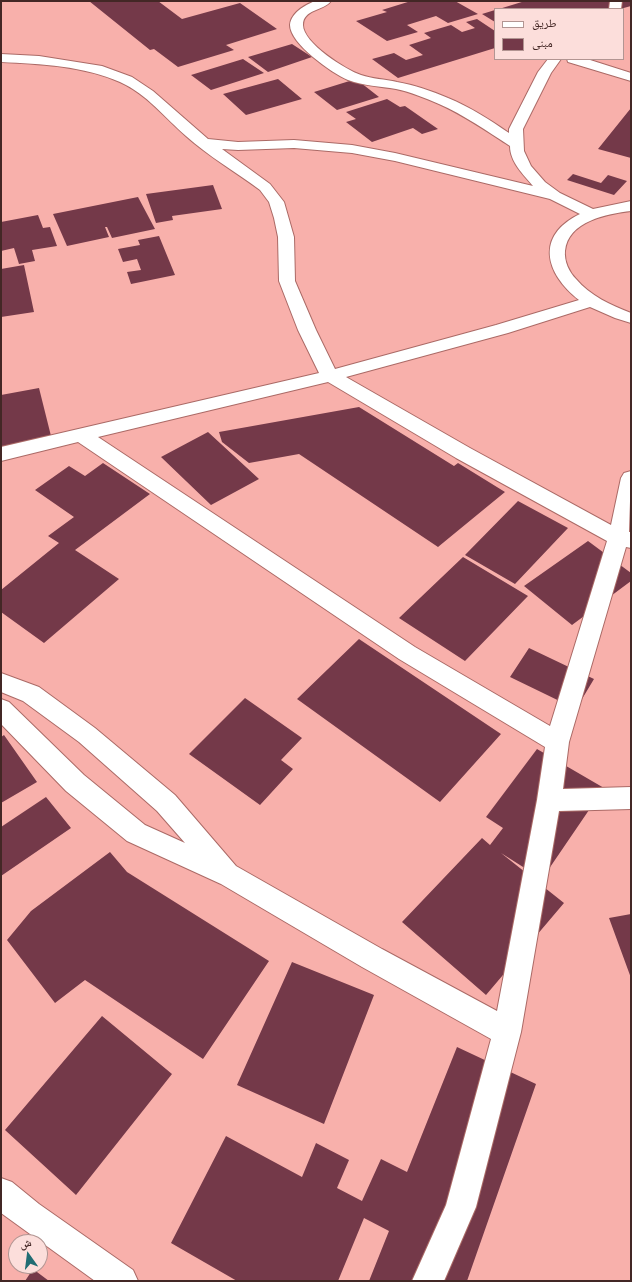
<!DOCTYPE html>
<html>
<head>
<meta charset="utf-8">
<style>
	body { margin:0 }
	#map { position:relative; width:632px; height:1282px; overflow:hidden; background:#f8b0ab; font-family:Inter,"Noto Naskh Arabic",sans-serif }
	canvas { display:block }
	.frame { position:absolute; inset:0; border:2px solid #432725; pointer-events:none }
	.legend { position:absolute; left:494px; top:8px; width:130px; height:52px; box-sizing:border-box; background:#fcdedb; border:1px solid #b29592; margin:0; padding:5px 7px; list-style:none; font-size:12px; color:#432725 }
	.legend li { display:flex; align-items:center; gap:8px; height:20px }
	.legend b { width:20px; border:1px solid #b29592 }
	.north { position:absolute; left:8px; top:1234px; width:40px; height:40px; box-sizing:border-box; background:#fcdedb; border:1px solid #b29592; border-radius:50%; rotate:346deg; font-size:11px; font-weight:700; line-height:16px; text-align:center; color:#432725 }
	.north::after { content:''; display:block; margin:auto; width:14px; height:18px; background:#216c73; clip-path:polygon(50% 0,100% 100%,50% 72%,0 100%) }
</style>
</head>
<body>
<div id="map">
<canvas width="632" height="1282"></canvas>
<div class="frame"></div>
<ul class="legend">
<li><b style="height:5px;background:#fff"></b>طريق</li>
<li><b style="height:11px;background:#743949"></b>مبنى</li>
</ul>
<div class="north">ش</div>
</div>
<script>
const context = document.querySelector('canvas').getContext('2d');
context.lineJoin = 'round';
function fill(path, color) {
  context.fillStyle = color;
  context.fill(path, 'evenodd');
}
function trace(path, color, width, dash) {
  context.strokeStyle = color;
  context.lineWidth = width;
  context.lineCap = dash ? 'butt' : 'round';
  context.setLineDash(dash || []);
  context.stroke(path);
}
const building = new Path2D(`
	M89,1H158L182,19L240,3L277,29L226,45L234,50L178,67L154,49L150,50Z
	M411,1H455L478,14L448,23L436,16L407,25L418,32L387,41L356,21L387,12L382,10Z
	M525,1H631V6L620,9H499Z
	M495,10V22L482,14Z
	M477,19L495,31V48L398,78L372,59L394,53L406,60L423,55L409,45L431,38L424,33L451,25L462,32L475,28L466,22Z
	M292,44L312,57L268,72L248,57Z
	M243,59L264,73L211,90L191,75Z
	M278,79L302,99L246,115L223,94Z
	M356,79L379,97L337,110L314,92Z
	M387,99L400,107L405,106L438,129L422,134L413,128L372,142L346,122L356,119L346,112Z
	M631,108V158L598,149Z
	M573,174L601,183L608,175L627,181L614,195L567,180Z
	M213,185L222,209L172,216L173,220L156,223L146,194Z
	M138,197L155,229L112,238L107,227H105L109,237L67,246L53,214Z
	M38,215L43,228L50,227L57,246L32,250L35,261L19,264L14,248L1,251V222Z
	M159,236L175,275L131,284L127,272L141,270L137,259L123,262L118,249L140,245L138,240Z
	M24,265L34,312L1,317V269Z
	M39,388L54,448L1,459V395Z
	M359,407L454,466L458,463L505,492L438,547L299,454L249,463L222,442L219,432Z
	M208,432L259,479L211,505L161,457Z
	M103,463L150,494L75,550L119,579L44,643L1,612V590L59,543L48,536L74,517L35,490L69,466L85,476Z
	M518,501L568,528L515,584L465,555Z
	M588,541L631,573V581L572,625L524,586Z
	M463,557L528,596L465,661L399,618Z
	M359,639L501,734L440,802L297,699Z
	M529,648L594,679L576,709L510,677Z
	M245,698L302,738L281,760L293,769L260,805L189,754Z
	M4,735L37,782L1,803V737Z
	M537,749L604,788L542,879L501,853L564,903L486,995L402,922L482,838L490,845L503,828L486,817Z
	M46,797L71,828L1,876V827Z
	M110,852L127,872L269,961L203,1059L85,980L55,1003L7,940L31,911Z
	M631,914V978L609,918Z
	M292,962L374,995L324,1124L237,1085Z
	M102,1016L172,1074L76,1195L5,1130Z
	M457,1047L536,1084L467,1281H369L389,1231L364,1218L338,1281H237L171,1243L226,1136L302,1177L316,1143L349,1160L337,1188L362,1201L381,1159L407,1172Z
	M33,1269L49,1281H25Z`);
const minor = new Path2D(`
	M315,1H331C324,11 303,9 303,25C303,43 346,70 361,75C372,79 385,79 397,82C414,85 432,91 448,98C470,107 490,120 509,133V129L538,72L548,59H561L551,73L523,129L524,151L531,166L545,182L560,193L593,209L631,201V211C607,214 568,221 565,251C564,261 569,272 576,279C590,296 611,305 631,313V323L615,318L590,307L508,333L346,377L470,448L611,525L621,478L624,473L631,471L629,532H631V548L626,547L569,742L563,789L631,787V809L559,811L521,1032L476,1207L444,1281H412L446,1205L491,1039L362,967L221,884L127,841L66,791L1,724V699L9,702L84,775L145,825L185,843L157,811L79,742L23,701L1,692V673L39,687L95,728L175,795L236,866L382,949L497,1011L537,800L545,747L399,659L78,442L1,461V447L319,373L298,330L279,281L278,237L274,218L269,202L260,190C236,172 208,156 186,136C165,118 147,94 120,82C84,66 41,64 1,62V54L39,56L102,66L132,77L153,91L208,139L238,142L294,140L352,145L395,153L533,186C523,174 510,162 510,146C487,131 464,115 439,104C425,98 411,92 396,89C380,86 364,86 348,80C332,73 290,44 290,25C291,13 305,5 315,1ZM294,148L352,153L395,161L550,199L580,214C535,236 545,273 579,300L496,325L335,369L316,330L295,281L294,237L284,202L270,184L222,149L238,150ZM328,382L456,458L607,541L550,726L415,647L98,437Z
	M610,1H622L621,9H609Z
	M567,59H587L631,73V81L568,62Z
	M1,1178L12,1182L39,1204L133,1270L138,1281H95L1,1213Z`);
fill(building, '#743949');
trace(minor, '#ab6a66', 2);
fill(minor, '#fff');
</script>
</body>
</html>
